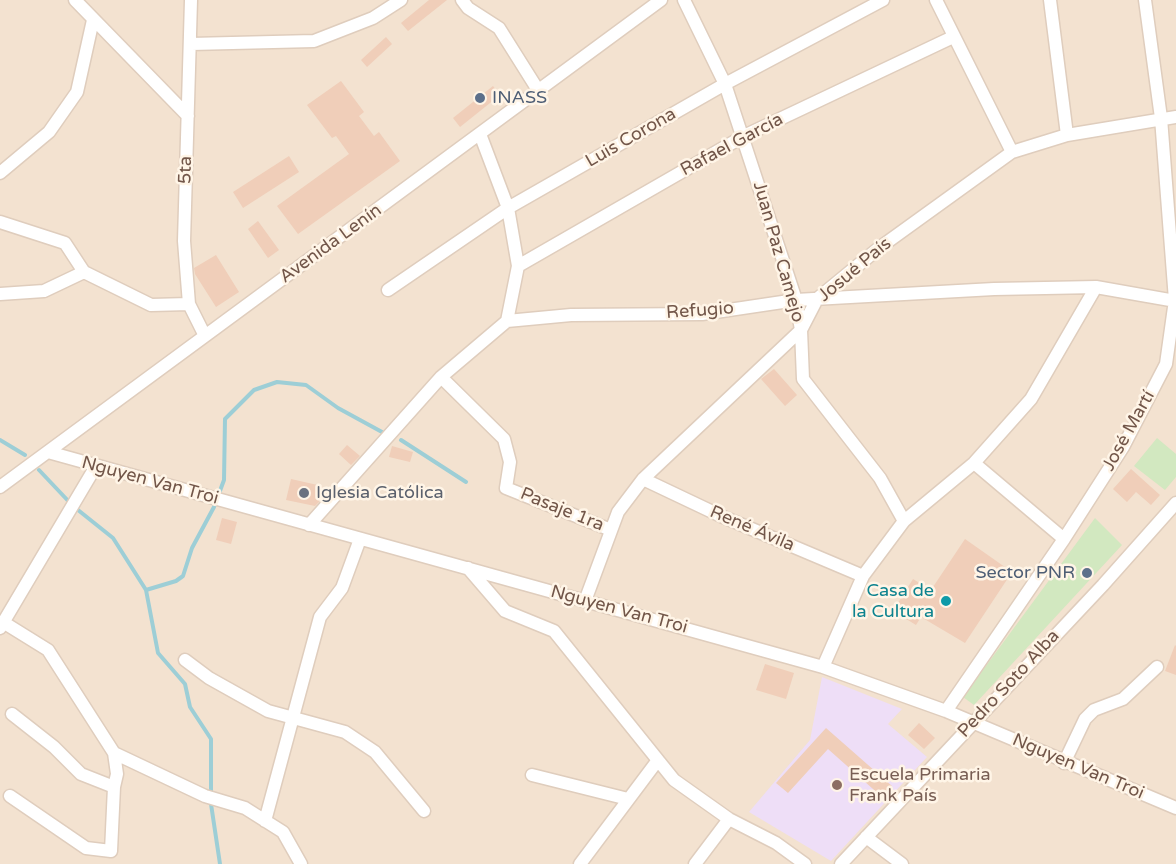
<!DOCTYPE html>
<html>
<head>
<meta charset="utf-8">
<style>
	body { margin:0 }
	canvas { display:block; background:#fcf1e1 }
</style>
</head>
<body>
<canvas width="1176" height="864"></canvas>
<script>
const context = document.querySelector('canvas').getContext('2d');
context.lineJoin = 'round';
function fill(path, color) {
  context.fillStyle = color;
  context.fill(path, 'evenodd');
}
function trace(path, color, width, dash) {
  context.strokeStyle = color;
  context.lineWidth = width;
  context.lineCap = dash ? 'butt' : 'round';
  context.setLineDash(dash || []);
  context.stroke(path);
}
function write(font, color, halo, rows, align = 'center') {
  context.font = font + ' "Varela Round",sans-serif';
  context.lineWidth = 5;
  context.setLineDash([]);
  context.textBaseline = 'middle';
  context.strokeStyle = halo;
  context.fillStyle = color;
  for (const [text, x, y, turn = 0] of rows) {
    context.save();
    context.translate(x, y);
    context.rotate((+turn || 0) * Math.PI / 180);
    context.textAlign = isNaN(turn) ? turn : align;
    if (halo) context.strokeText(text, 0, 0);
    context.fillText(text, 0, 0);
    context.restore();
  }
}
const residential = new Path2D(`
	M0,0H1176V864H0Z`);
const education = new Path2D(`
	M822,677L902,709L888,724L927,757L831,861L749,812L810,740Z`);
const green = new Path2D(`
	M1157,438L1176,454V477L1165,490L1134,466Z
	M1095,518L1122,545L974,705L963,697Z`);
const stream = new Path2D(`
	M0,440L25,455
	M401,440L466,482
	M39,470L73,506L113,538L146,590
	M220,864L211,804V739L190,707L185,684L158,653L146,590L176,581L183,576L192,548L214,507L224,480L225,419L254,390L277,382L306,385L338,408L382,432`);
const building = new Path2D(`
	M429,0H447L408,31L401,23Z
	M386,37L392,44L367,67L361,60Z
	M341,81L364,112L359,116L374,136L379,132L400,161L298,234L277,206L349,154L336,136L332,138L307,105Z
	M493,86L500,95L460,127L453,118Z
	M289,156L299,172L243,208L233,192Z
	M258,221L279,250L268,258L248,229Z
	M216,255L239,292L216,307L195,274L194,268Z
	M774,369L797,395L785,406L761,379Z
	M347,445L360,456L351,465L339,454Z
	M392,446L413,452L410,462L389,457Z
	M1131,469L1160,495L1151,505L1136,492L1127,502L1113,489Z
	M291,479L322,486L319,502L315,506L286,500Z
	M222,518L237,522L231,544L216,540Z
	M965,539L1012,572L965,643L921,617L916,625L893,611L913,579L931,590Z
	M1175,645L1176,646V675L1165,671Z
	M765,664L794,673L786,699L756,690Z
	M919,723L935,738L924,749L908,735Z
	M826,728L892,786L882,797L828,749L788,793L776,783Z`);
const minor = new Path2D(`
	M75,0L188,116
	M191,0L184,241L189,304L205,336
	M462,0L468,8L499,28L538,90
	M684,0L725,84L796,300L801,330L803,379L880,478L904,521
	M936,0L1012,152
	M1050,0L1067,135
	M191,44L314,41L373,18L401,0
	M480,134L508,208L518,266L507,321
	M0,173L49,132L77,92L93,20
	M0,222L65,243L84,272L151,305L189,304
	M518,266L744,136L953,37
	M388,290L508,208L725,84L883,0
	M0,294L44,291L84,272
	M441,377L504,439L510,462L506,488L611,530
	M48,452L823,667L946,711L1176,808
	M974,463L1064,539
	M643,479L721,516L863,576
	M0,487L661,0
	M309,525L441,377L507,321L571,315L702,314L796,300L994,289L1096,287L1176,301
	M468,568L505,611L554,631L674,780L729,819L776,843L805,864
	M585,601L618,512L643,479L801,330L817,299L879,248L1012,152L1067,135L1176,117
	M3,622L48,650L114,753L205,796L245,808L283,832L301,864
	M0,628L96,466
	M185,660L209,678L268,711L345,732L375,752L424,811
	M823,667L863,576L904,521L974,463L1031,399L1096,287
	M946,711L1064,539L1123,447L1166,364L1175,300L1161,118L1145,0
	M12,714L54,747L81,774L114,787L117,774L114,753
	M1064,763L1085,719L1094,710L1123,699L1157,667
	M532,775L628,799
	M10,796L86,848L111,851L114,787
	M265,821L320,617L342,588L360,539
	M866,837L902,864
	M580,864L658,760
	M695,864L729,819
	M841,864L1103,585L1176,503`);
const markers = [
	[480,98,6,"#5c6f8a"],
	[304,493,6,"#6b7280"],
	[1087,573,6,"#5c6f8a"],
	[946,601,6,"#0f9aa8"],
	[837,785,6,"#8d6e63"]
];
const serviceNames = [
	["INASS",492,98],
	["Sector PNR",1075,573,"right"]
];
const streetNames = [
	["Luis Corona",631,138,-30],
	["Rafael García",732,145,-28],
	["5ta",186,170,-88],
	["Avenida Lenín",331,244,-36],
	["Juan Paz Camejo",778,252,74],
	["Josué País",855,270,-40],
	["Refugio",700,311,-4],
	["José Martí",1129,431,-61],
	["Nguyen Van Troi",150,481,15],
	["Pasaje 1ra",562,510,22],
	["René Ávila",752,529,23],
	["Nguyen Van Troi",619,610,15],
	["Pedro Soto Alba",1009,684,-47],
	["Nguyen Van Troi",1078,767,23]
];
const worshipNames = [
	["Iglesia Católica",316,493]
];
const cultureNames = [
	["Casa de",934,591],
	["la Cultura",934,612]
];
const educationNames = [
	["Escuela Primaria",849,775],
	["Frank País",849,796]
];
fill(residential, '#f3e2d0');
fill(education, '#eedef7');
fill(green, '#d2e8c0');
trace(stream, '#9dced6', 4);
fill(building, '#f0ceb9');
trace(minor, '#dfcdbd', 15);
trace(minor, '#fff', 12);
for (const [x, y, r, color] of markers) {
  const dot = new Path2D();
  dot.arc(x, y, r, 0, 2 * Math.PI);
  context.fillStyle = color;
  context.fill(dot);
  trace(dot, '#fff5e7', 2);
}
write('18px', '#4e5e75', '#fff5e7', serviceNames, 'left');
write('18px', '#725649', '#fff5e7', streetNames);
write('18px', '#5b616d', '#fff5e7', worshipNames, 'left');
write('18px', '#0d838f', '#fff5e7', cultureNames, 'right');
write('18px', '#785e54', '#fff5e7', educationNames, 'left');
</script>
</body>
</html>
